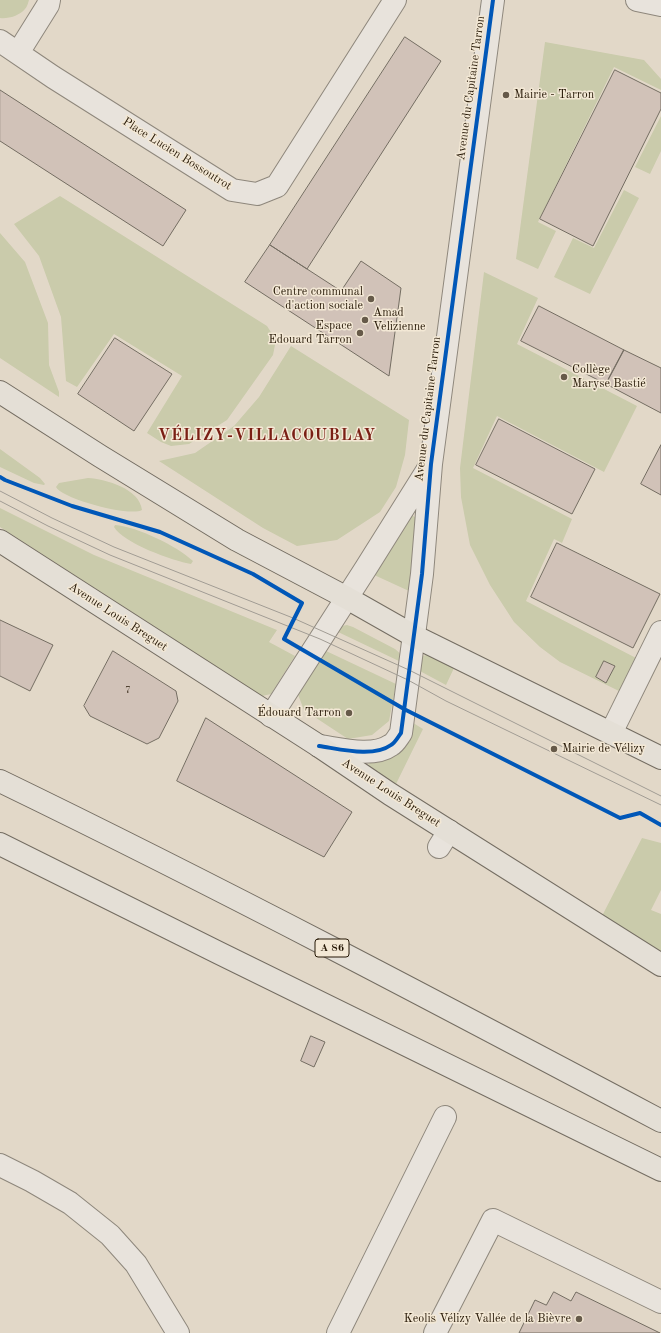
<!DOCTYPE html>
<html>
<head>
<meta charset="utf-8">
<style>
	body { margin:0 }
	canvas { display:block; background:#e2d8c8 }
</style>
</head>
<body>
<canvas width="661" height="1333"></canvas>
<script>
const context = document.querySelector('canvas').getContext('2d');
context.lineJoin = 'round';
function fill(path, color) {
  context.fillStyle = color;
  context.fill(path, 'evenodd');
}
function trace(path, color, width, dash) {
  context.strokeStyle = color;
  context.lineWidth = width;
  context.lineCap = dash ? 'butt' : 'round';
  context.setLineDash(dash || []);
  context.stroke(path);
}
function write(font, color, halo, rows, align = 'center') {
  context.font = font + ' "Old Standard TT",serif';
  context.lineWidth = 3;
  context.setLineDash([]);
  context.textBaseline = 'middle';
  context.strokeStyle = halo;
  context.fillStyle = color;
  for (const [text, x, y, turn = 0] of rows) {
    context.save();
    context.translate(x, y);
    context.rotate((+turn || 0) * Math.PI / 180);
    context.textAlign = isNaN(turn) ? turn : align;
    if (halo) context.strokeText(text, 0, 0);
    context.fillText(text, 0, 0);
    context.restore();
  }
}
const green = new Path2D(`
	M0,0H29C28,3 27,7 25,9C19,16 8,19 0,18Z
	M545,42L644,60L661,79V90L614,67L538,222L556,231L538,269L516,259Z
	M661,116V151L650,174L635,167Z
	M624,190L639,198L590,294L554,277L573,238L594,248Z
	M60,196L267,326L276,340L273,355L227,420L189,444L171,446L161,442L147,433L182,376L114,334L77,387L66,381L61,317L39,256L14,224Z
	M0,233L25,262L48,323L49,365L59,392V397L0,358Z
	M484,272L538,298L517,344L637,406L604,472L497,416L473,468L572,519L562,543L554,539L526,601L636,658L621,692L560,662L540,647L514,622L490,585L470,545L461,497L460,468Z
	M291,346L409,420L405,455L396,487L380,512L337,540L297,546L263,528L159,461L195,453L234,426L259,397Z
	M0,449L40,478L45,484L44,485L34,483L0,467Z
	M88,478C106,479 140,489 142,510C130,517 62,499 56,487L59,483Z
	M0,508L94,555L277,630L269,642L295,656L271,694L262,696L0,527Z
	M411,515L417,518L409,591L372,574Z
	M115,525C138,527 177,546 193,561L191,564C173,561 123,543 114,527Z
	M347,625L353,627L395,649C400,653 402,655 401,662L336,631L342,626Z
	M324,650L396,684L389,721L372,735L348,739L304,710L297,692Z
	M426,655L431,656L454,668L446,685L418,670L423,656Z
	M410,721L423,729L396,784L367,766Z
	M642,838L661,843V890L651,910L661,914V955L602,916Z`);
const building = new Path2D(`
	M405,37L441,61L307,269L270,245Z
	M615,70L661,93V109L593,246L540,219Z
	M0,90L186,210L163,246L0,141Z
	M270,245L341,291L361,261L401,288L389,376L245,282Z
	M539,306L624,350L606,384L521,341Z
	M115,338L172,374L134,431L78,394Z
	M624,350L661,368V413L606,384Z
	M499,419L595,469L572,514L476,465Z
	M661,445V495L641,484Z
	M557,543L660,594L633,648L531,597Z
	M0,620L53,645L30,691L0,676Z
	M113,651L176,691L178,701L159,738L147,744L90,716L84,706Z
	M604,661L615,666L606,683L596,677Z
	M206,718L352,812L324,857L177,781Z
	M311,1036L325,1042L314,1067L301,1061Z
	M554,1292L571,1301L576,1292L660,1333H519L535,1300L546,1305Z`);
const minor = new Path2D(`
	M637,0L661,5
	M0,41L53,77L232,190L257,194L277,186L395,0
	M18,53L48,5L49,0
	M271,716L366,568L428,469
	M611,733L661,632
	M319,746C340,749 373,758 391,745C395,743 398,737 401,733L422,574L431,464L493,0
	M439,847L449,831
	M0,1165L32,1181L70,1203L110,1235L136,1264L178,1333
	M338,1333L445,1117
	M435,1333L493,1220L661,1302`);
const major = new Path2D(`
	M0,392L100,456L237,540L347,598L414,636L661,758
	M0,541L319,746L390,794L661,965`);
const highway = new Path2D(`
	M0,781C223,889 442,1005 661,1121
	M0,844L219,953L661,1170`);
const tram = new Path2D(`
	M0,491L52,518L114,547L293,618L409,670L661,796
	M0,501L48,526L110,555L320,639L408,680L446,701L661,805`);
const cycleway = new Path2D(`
	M0,477L5,480L72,506L160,532L253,574L302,603L284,639L404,709L620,818L640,813L661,825
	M319,746C340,749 373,758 391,745C395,743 398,737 401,733L422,574L431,464L493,0`);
const markers = [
	[506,95,4,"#665a49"],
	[371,299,4,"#665a49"],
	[365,320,4,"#665a49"],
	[360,333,4,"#665a49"],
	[564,377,4,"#665a49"],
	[349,713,4,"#665a49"],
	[554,749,4,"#665a49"],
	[579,1319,4,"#665a49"]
];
const numberNames = [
	["7",128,690]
];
const shields = [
	[332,948,34]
];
const shieldNames = [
	["A 86",332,948]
];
const streetNames = [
	["Avenue du Capitaine Tarron",471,88,-82],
	["Place Lucien Bossoutrot",177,154,32],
	["Avenue du Capitaine Tarron",428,409,-83],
	["Avenue Louis Breguet",118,617,33],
	["Avenue Louis Breguet",391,793,33]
];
const poiNames = [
	["Mairie - Tarron",514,95],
	["Centre communal",363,292,"right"],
	["d'action sociale",363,306,"right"],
	["Amad",373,313],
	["Velizienne",373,327],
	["Espace",352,326,"right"],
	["Edouard Tarron",352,340,"right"],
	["Collège",572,370],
	["Maryse Bastié",572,384],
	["Édouard Tarron",341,713,"right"],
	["Mairie de Vélizy",562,749],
	["Keolis Vélizy Vallée de la Bièvre",571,1319,"right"]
];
const districtNames = [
	["VÉLIZY-VILLACOUBLAY",267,436]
];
fill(green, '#cacbab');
fill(building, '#d1c2b8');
trace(building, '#746d62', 1);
trace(minor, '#8e877c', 24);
trace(major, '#746d62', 24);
trace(highway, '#746d62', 24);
trace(minor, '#e8e3dc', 22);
trace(major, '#e4dfd6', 22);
trace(highway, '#e4dfd6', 22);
trace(tram, '#a19c94', 1);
trace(cycleway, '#0057b8', 4);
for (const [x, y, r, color] of markers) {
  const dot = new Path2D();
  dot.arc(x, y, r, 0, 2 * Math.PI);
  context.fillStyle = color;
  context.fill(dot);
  trace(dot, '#f3e8d5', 1.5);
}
write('10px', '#504232', null, numberNames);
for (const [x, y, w] of shields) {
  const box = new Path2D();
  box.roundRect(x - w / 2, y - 9, w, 18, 3);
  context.fillStyle = '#f3e8d5';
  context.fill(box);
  trace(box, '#241604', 1);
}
write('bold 11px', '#241604', null, shieldNames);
write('12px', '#241604', '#f3e8d5', streetNames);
write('12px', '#241604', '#f3e8d5', poiNames, 'left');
context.letterSpacing = '1px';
write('bold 16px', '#7a1f14', '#f3e8d5', districtNames);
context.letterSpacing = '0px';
</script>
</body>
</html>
